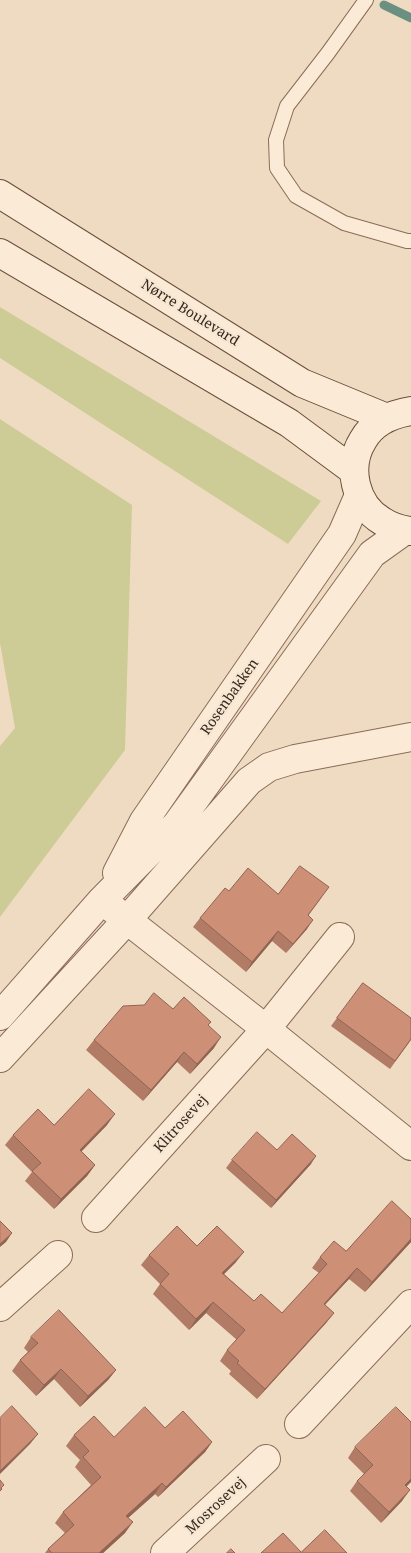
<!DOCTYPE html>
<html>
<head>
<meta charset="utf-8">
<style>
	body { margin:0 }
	canvas { display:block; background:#efdbc2 }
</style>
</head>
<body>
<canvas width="411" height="1553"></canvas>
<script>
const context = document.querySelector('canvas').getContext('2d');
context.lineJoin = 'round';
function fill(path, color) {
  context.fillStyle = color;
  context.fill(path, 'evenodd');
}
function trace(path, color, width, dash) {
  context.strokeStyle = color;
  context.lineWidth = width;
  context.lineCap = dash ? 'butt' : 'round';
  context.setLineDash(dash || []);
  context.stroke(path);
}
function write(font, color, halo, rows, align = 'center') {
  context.font = font + ' "Noto Serif",serif';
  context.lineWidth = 4.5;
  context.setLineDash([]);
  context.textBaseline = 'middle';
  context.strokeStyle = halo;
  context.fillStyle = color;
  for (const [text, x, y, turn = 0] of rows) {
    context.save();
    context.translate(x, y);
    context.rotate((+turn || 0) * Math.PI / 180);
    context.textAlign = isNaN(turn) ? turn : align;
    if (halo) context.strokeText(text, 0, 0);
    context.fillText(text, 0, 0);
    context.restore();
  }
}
const green = new Path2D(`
	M0,307L321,501L288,544L0,358Z
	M0,419L132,505L125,750L0,917V746L15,728L0,643Z`);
const stream = new Path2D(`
	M384,5L411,18`);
const lane = new Path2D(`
	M366,0L328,53L287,106L276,140L277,168L296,196L344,223L407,241H411`);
const street = new Path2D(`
	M117,873L144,821L342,534L359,495
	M113,909L266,1029L411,1146
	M0,1016L102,900L177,824L372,554L404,531
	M0,1058L127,920L249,781L269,767L295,759L411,737
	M96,1218L266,1029L340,937
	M0,1307L58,1255
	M299,1424L411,1304
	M165,1553L266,1459`);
const secondary = new Path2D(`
	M0,194L302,383L387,418
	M0,253L289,423L354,471
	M411,411C392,414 373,422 363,440C346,467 355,505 382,521C391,527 400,530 411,531`);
const wall = new Path2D(`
	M229,891L278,894L322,897L308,916L307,929L286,953L272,941L246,972L193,927L200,918Z
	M363,983L411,1040L390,1069L331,1026Z
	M173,1009L208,1025L214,1048L190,1074L177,1062L143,1101L86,1050L94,1040Z
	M54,1125H107L81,1152L95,1165L87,1176L54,1209L25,1181L32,1172L5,1145L13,1135Z
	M277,1150L311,1164L271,1208L226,1168L232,1160Z
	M411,1219V1242L365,1292L349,1279L325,1305L334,1313L326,1323L257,1399L229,1374L231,1371L220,1361L227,1350L237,1340L206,1313L189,1330L153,1294L160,1284L141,1265L149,1255L197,1246L236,1262L224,1274L254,1301L282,1313L319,1273L312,1268L320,1257L346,1251Z
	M31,1337L116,1370L108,1380L80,1407L54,1379L36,1396L12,1371L20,1360L28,1352L24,1348Z
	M165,1428L212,1442L205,1452L158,1497L155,1494L128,1518L125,1533L103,1553H45L48,1549L65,1533L55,1523L63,1512L91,1485L75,1467L80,1460L66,1446L74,1435L114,1437Z
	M355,1447L406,1487L402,1501L381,1523L350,1491L357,1481L364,1474L348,1458Z`);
const shadedWall = new Path2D(`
	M313,920L307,929L286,953L293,944Z
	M278,931L272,941L246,972L252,962Z
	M221,1037L214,1048L190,1074L197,1064Z
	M184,1052L177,1062L143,1101L151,1090Z
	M115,1114L107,1125L72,1161L80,1150Z
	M316,1156L311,1164L271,1208L276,1200Z
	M95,1165L87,1176L54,1209L61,1199Z
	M12,1233L6,1242L0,1247V1244Z
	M411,1239V1242L365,1292L372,1282Z
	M244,1252L236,1262L215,1283L222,1273Z
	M357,1268L349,1279L316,1314L324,1304Z
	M213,1302L206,1313L189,1330L196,1319Z
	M334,1313L326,1323L257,1399L265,1389Z
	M61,1369L54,1379L36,1396L44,1385Z
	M116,1370L108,1380L80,1407L88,1396Z
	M38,1434L30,1444L0,1474V1471Z
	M212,1442L205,1452L158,1497L166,1487Z
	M411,1479V1482L397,1496L405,1485Z
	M162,1483L155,1494L119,1526L126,1516Z
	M410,1490L402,1501L381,1523L389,1512Z
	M133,1522L125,1533L103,1553H99Z`);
const building = new Path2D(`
	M300,866L329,887L308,915L313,920L293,944L278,931L252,962L200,918L225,888L229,891L248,868L278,894Z
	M363,983L411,1018V1039L395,1061L337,1018Z
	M154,993L173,1009L184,997L211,1022L208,1025L221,1037L197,1064L184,1052L151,1090L94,1040L123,1006L144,1005Z
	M89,1089L115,1114L80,1150L95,1165L61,1199L32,1171L41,1163L13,1135L38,1109L54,1125Z
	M257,1132L277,1150L292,1134L316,1156L276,1200L232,1160Z
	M392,1201L411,1219V1239L372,1282L357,1268L324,1304L334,1313L265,1389L237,1363L239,1361L227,1350L245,1330L213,1302L196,1319L160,1284L169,1274L149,1255L177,1226L197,1246L217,1226L244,1252L222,1273L254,1301L261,1294L282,1313L327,1264L320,1257L334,1241L346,1251Z
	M0,1221L12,1233L0,1244Z
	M59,1310L116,1370L88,1396L61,1369L44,1385L20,1360L38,1343L31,1337Z
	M12,1406L38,1434L0,1471V1418Z
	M145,1407L165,1428L183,1411L212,1442L166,1487L162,1483L126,1516L133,1522L99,1553H52L48,1549L74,1525L63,1512L101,1477L83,1457L89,1451L74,1435L94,1416L114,1437Z
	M396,1407L411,1422V1479L405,1485L410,1490L389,1512L357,1481L373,1465L355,1447Z
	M0,1480L4,1485L1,1488L2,1489L0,1491Z
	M325,1530L347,1553H261L283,1533L301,1552Z
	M231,1549L235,1553H227Z`);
const streetNames = [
	["Nørre Boulevard",190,313,32],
	["Rosenbakken",230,697,-55],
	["Klitrosevej",181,1124,-48],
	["Mosrosevej",216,1506,-43]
];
fill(green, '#cecc96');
trace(stream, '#6b9082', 9);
trace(lane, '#8a6c59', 16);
trace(street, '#8a6c59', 30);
trace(secondary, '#6b4d3c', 30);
trace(lane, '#faead6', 14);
trace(street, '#faead6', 28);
trace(secondary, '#faead6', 28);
fill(wall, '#b17b66');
fill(shadedWall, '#906453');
fill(building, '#ce8f77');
trace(building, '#906453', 1);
write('14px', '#39271d', '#f6e7d2', streetNames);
</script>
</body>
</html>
